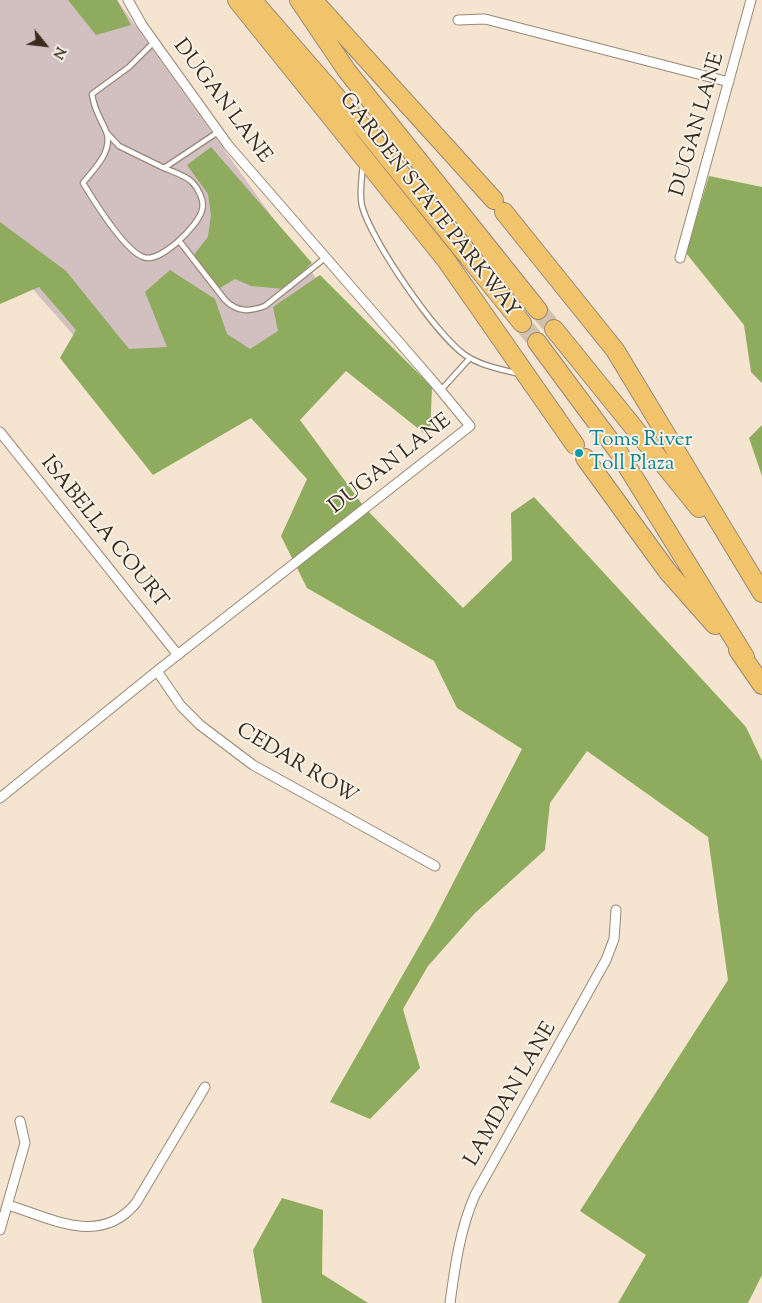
<!DOCTYPE html>
<html>
<head>
<meta charset="utf-8">
<style>
	body { margin:0 }
	#map { position:relative; width:762px; height:1303px; overflow:hidden; background:#f5e5d0; font-family:"Sorts Mill Goudy",serif }
	canvas { display:block }
	.north { position:absolute; left:20px; top:20px; width:50px; height:50px; -webkit-text-stroke:4px #f7f3e8; paint-order:stroke; rotate:119deg; font-size:14px; font-weight:700; line-height:20px; text-align:center; color:#3b2a1e }
	.north::after { content:''; display:block; margin:auto; width:18px; height:22px; background:#3b2a1e; clip-path:polygon(50% 0,100% 100%,50% 72%,0 100%) }
</style>
</head>
<body>
<div id="map">
<canvas width="762" height="1303"></canvas>
<div class="north">N</div>
</div>
<script>
const context = document.querySelector('canvas').getContext('2d');
context.lineJoin = 'round';
function fill(path, color) {
  context.fillStyle = color;
  context.fill(path, 'evenodd');
}
function trace(path, color, width, dash) {
  context.strokeStyle = color;
  context.lineWidth = width;
  context.lineCap = dash ? 'butt' : 'round';
  context.setLineDash(dash || []);
  context.stroke(path);
}
function write(font, color, halo, rows, align = 'center') {
  context.font = font + ' "Sorts Mill Goudy",serif';
  context.lineWidth = 4;
  context.setLineDash([]);
  context.textBaseline = 'middle';
  context.strokeStyle = halo;
  context.fillStyle = color;
  for (const [text, x, y, turn = 0] of rows) {
    context.save();
    context.translate(x, y);
    context.rotate((+turn || 0) * Math.PI / 180);
    context.textAlign = isNaN(turn) ? turn : align;
    if (halo) context.strokeText(text, 0, 0);
    context.fillText(text, 0, 0);
    context.restore();
  }
}
const industrial = new Path2D(`
	M0,0H117L341,313L167,441L0,252Z`);
const forest = new Path2D(`
	M68,0H117L131,25L96,35Z
	M211,147L312,263L283,289L251,286L235,279L220,288L193,256L208,237L211,215L208,194L187,165Z
	M709,176L762,187V383L751,372L744,325L686,253Z
	M0,222L66,271L129,349L167,347L145,292L170,270L215,299L227,334L250,349L278,331L273,307L320,275L432,387L430,438L346,371L300,420L365,508L463,608L512,560L511,513L534,497L746,727L762,761V1275L748,1303H618L646,1255L580,1211L728,980L708,837L587,751L550,803L545,850L475,913L428,966L403,1009L420,1068L370,1119L330,1102L433,922L522,749L457,708L434,661L307,588L281,536L307,479L251,418L153,475L60,358L76,330L39,287L0,304Z
	M762,425V476L749,438Z
	M282,1198L323,1210L322,1274L368,1303H262L253,1250Z`);
const motorwayTunnel = new Path2D(`
	M538,310L554,329
	M522,323L537,342`);
const service = new Path2D(`
	M154,42L129,67L92,94C94,110 100,117 106,131C114,151 94,169 83,183C94,201 124,250 143,257C160,264 199,225 202,210C205,201 198,188 192,182C185,175 173,172 164,168
	M107,133L119,146L164,168L218,132
	M363,164C362,177 359,193 362,206C371,240 436,335 465,355C481,366 501,369 519,374
	M180,242L225,300C237,312 249,312 265,306L325,258
	M441,390L470,358`);
const minor = new Path2D(`
	M458,20L485,19L729,82
	M680,258L751,0
	M0,432L178,655
	M157,671L181,706L200,725L253,765L435,866
	M0,798L157,671L470,426L432,380L228,145L142,25L128,0
	M8,1205C51,1218 100,1247 136,1203L205,1087
	M0,1230L25,1143L20,1121
	M450,1303C455,1266 460,1229 475,1195L606,960L614,939L616,910`);
const motorway = new Path2D(`
	M237,0L446,260L575,445
	M299,0L347,71L538,310
	M313,0L494,200
	M254,2L367,132L522,323
	M504,212L615,350L762,593
	M554,329L699,508
	M537,342L617,450L745,657
	M585,458L668,572L715,625
	M738,650L762,685`);
const markers = [
	[579,453,5,"#0f9aa8"]
];
const streetNames = [
	["DUGAN LANE",221,102,53],
	["DUGAN LANE",699,125,-74],
	["GARDEN STATE PARKWAY",428,206,52],
	["DUGAN LANE",391,465,-38],
	["ISABELLA COURT",103,533,51],
	["CEDAR ROW",296,765,31],
	["LAMDAN LANE",512,1095,-60]
];
const cultureNames = [
	["Toms River",589,441],
	["Toll Plaza",589,465]
];
fill(industrial, '#d2bfc0');
fill(forest, '#8eab5e');
trace(motorwayTunnel, '#d0c0ac', 18, [18, 9]);
trace(service, '#988877', 7);
trace(minor, '#988877', 11);
trace(motorway, '#988877', 20);
trace(service, '#fff', 4.5);
trace(minor, '#fff', 9);
trace(motorway, '#f1c36a', 18);
for (const [x, y, r, color] of markers) {
  const dot = new Path2D();
  dot.arc(x, y, r, 0, 2 * Math.PI);
  context.fillStyle = color;
  context.fill(dot);
  trace(dot, '#f7f3e8', 2);
}
write('21px', '#3b2a1e', '#f7f3e8', streetNames);
write('21px', '#0d838f', '#f7f3e8', cultureNames, 'left');
</script>
</body>
</html>
